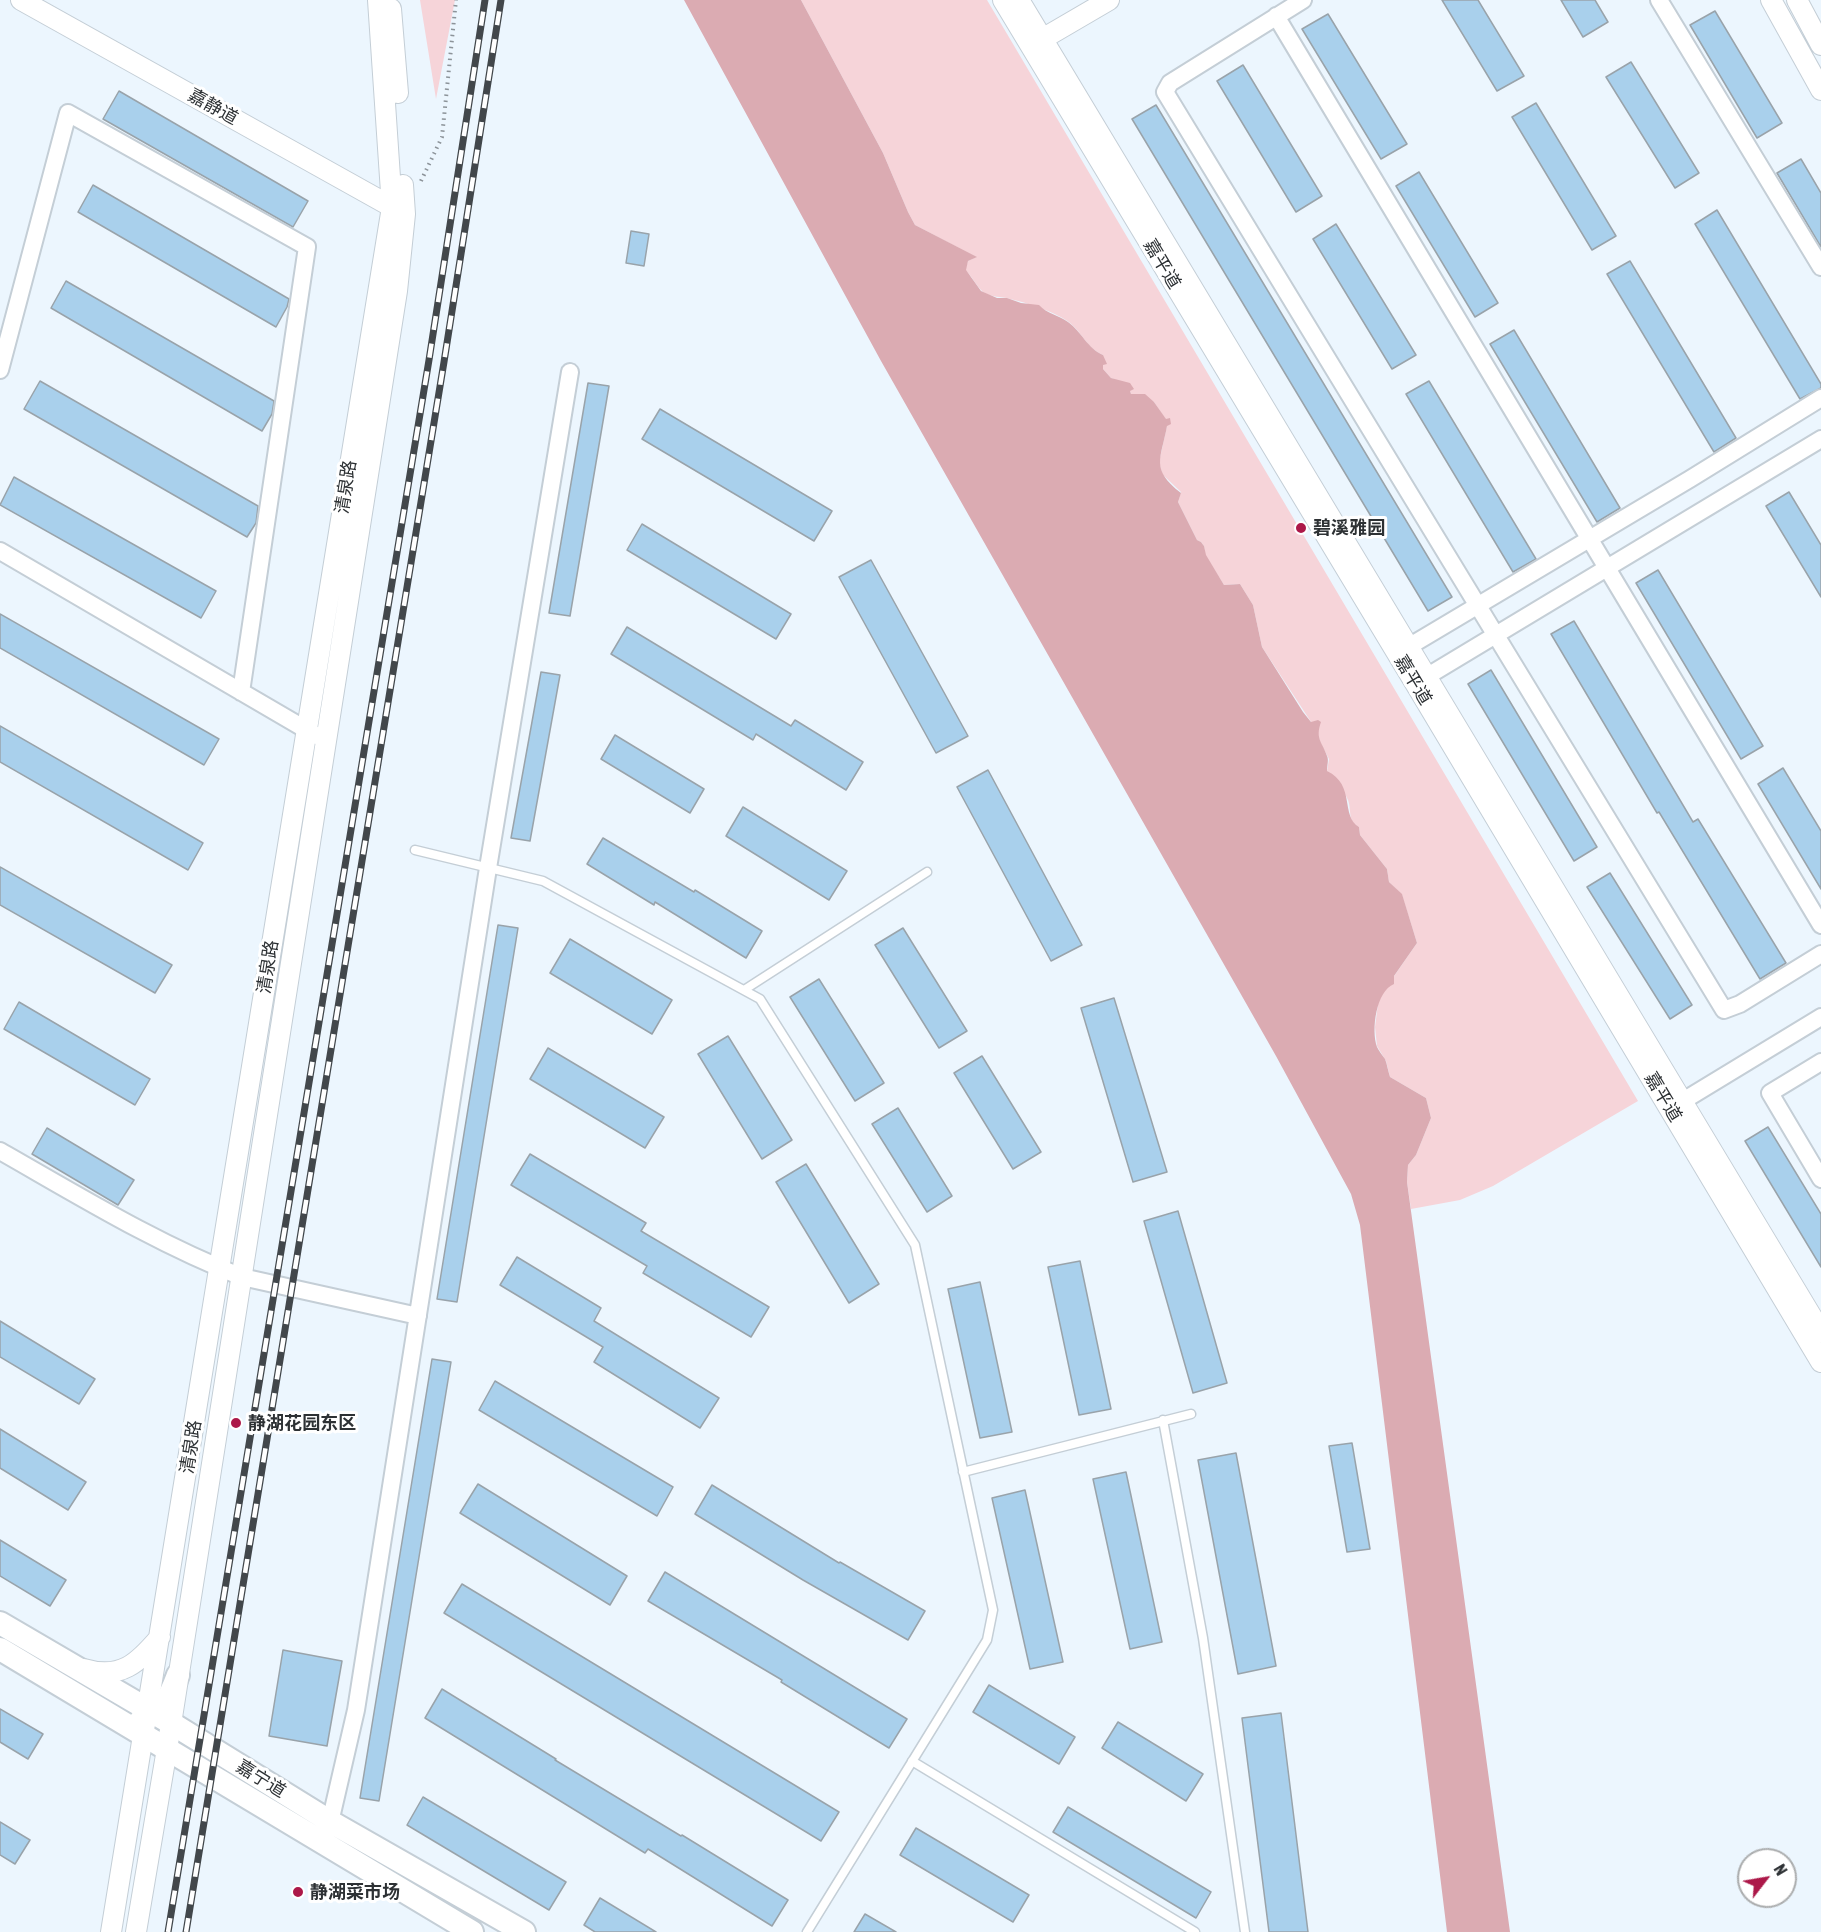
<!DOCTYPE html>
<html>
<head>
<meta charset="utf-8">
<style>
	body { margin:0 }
	#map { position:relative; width:1821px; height:1932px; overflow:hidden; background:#ecf6fe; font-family:"Asap Condensed",sans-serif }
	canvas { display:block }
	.north { position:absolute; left:1737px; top:1848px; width:60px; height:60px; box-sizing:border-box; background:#fff; border:2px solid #abadae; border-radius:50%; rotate:59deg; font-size:16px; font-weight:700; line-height:24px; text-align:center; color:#2d3134 }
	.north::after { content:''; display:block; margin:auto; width:21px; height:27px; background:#ac1849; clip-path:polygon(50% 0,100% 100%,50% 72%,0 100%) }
</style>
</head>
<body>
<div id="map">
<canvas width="1821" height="1932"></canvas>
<div class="north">N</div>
</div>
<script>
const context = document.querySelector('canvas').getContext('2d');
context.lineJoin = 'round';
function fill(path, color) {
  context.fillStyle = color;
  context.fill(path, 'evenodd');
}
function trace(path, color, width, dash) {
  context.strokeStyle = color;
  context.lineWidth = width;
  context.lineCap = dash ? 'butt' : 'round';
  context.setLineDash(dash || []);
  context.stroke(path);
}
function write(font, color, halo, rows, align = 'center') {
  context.font = font + ' "Asap Condensed","Noto Sans SC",sans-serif';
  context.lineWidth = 6;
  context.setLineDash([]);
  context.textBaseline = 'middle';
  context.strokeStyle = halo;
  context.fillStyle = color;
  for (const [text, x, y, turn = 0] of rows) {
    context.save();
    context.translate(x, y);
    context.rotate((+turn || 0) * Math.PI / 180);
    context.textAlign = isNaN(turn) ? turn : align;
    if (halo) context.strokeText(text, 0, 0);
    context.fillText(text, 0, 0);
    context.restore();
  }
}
const green = new Path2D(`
	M420,0H455L436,99Z
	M801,0H987L1638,1101L1493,1186L1460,1200L1411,1209L1407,1182L1408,1165L1416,1155L1431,1118L1426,1098L1390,1077L1386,1061L1377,1046L1375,1027L1378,1004L1381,995L1417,943L1402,895L1389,882L1387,869L1360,835L1359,827C1347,821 1352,811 1348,800C1344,790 1333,779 1327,771L1329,759L1320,742L1317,731L1262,647L1253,605L1240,584L1224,585L1205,555L1204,546L1201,542L1197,540L1178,502L1181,492L1162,474L1159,462L1167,426L1166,420L1154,402L1131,394L1127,384L1111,378L1103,369V355C1088,349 1083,334 1070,323C1058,313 1025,302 1010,299C1000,296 993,298 983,292C977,287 972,276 965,270L968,261L976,257L915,225L908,212L883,153Z`);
const water = new Path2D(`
	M684,0H801L883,153L908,212L915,225L977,257L968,261L966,270L981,291L997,298H1007L1021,303L1039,305C1047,314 1059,315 1068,322C1082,332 1087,348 1103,355L1107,364L1103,365V369L1111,378L1130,383L1134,389L1130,391L1131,394H1145L1154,402L1166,419L1170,418L1171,424L1167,426C1161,459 1150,469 1181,493L1178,502L1197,540L1201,542L1204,546L1206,555L1224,585L1240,584L1253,605L1262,647L1303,712L1311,722L1318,720L1321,722C1315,739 1322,741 1327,756C1329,760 1327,765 1327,771C1356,785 1340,816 1359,827L1360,835L1387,869L1389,882L1402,894L1417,943L1394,976V984C1376,991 1371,1030 1377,1047C1379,1051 1382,1055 1385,1059C1387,1064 1388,1071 1390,1077L1426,1098L1431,1118L1416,1155L1408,1165L1407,1182L1510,1932H1447L1360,1225L1351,1194L1276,1056L881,361Z`);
const building = new Path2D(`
	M1442,0H1478L1524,76L1497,91Z
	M1561,0H1595L1608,22L1583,37Z
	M1715,11L1782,123L1757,138L1690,25Z
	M1328,14L1407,144L1381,159L1302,29Z
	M1631,62L1699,173L1675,188L1606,77Z
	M1243,65L1322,196L1296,212L1217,81Z
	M119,91L308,201L293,227L103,119Z
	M1536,103L1616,236L1592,250L1512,117Z
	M1156,105L1452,597L1428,611L1132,119Z
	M1801,159L1821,193V247L1777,173Z
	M1419,172L1498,303L1475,317L1396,186Z
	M93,185L289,299L287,307L276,327L78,212Z
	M1717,210L1821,384V388L1800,399L1695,224Z
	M1336,224L1416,355L1392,369L1313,239Z
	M631,231L649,234L644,266L626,263Z
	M1630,261L1736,438L1714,452L1607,274Z
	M66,281L274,401L272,414L262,431L51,308Z
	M1514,330L1620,508L1597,522L1490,344Z
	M40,381L258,506L256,523L247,537L24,409Z
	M1429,381L1536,559L1513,572L1406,394Z
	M588,383L609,386L570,616L549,613Z
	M660,409L832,511L814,541L642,439Z
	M14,477L216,591L201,618L0,505Z
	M1789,492L1821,545V597L1766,506Z
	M642,524L791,614L776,639L627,550Z
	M871,560L968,736L936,753L839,577Z
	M1658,570L1763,746L1741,759L1636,583Z
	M0,614L219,739L204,765L0,648Z
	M1574,621L1693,822L1698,819L1786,963L1760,979L1659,812L1657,813L1551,634Z
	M627,627L791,726L795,720L863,762L846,790L756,734L753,740L611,654Z
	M1491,670L1597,847L1574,861L1468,684Z
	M541,672L560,675L530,841L511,838Z
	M0,726L203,843L188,870L0,762Z
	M615,735L704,789L690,813L601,759Z
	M1783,768L1821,831V889L1758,784Z
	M988,770L1082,945L1051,961L957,787Z
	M743,807L847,871L829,900L726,836Z
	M603,838L694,892L695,890L762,931L746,958L655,902L654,905L587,864Z
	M0,867L172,965L155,993L0,905Z
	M1610,873L1692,1005L1670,1019L1587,887Z
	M498,925L518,928L457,1302L437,1299Z
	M903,928L967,1031L939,1048L875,945Z
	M570,939L672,1000L652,1034L550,973Z
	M819,979L884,1083L855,1101L790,997Z
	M1114,998L1167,1172L1133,1182L1081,1008Z
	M19,1002L150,1079L135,1105L4,1029Z
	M728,1036L792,1140L762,1159L698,1054Z
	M548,1048L664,1117L645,1148L530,1079Z
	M982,1056L1041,1152L1013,1169L954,1073Z
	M898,1108L952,1196L927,1212L872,1124Z
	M1768,1127L1821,1214V1267L1745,1141Z
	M47,1128L134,1180L118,1205L32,1154Z
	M530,1154L646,1223L641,1231L769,1307L751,1337L643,1273L647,1266L511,1185Z
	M806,1164L879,1284L849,1303L776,1182Z
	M1178,1211L1227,1383L1193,1393L1144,1221Z
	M517,1257L601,1308L594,1321L719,1398L700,1428L594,1362L603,1347L500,1285Z
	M1080,1261L1111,1409L1079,1415L1048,1267Z
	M980,1282L1012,1432L980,1438L948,1289Z
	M0,1321L95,1379L79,1404L0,1357Z
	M432,1359L451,1362L379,1801L360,1798Z
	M495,1381L673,1487L657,1516L479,1410Z
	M0,1429L86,1482L68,1510L0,1468Z
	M1352,1443L1370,1549L1347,1552L1329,1446Z
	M1236,1453L1276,1666L1238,1674L1198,1460Z
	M1126,1472L1162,1642L1130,1649L1093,1479Z
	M478,1484L627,1576L610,1605L460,1513Z
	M712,1485L839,1563L840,1562L925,1611L908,1640L803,1580L695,1514Z
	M1025,1490L1063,1662L1030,1669L992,1498Z
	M0,1540L66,1580L50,1606L0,1576Z
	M665,1572L907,1719L889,1748L781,1682L782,1680L648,1601Z
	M462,1584L839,1812L821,1841L444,1613Z
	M283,1650L342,1661L327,1746L269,1736Z
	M989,1685L1075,1737L1059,1764L973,1712Z
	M442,1689L556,1759L555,1760L681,1836L682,1835L788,1900L772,1926L648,1849L645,1853L425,1718Z
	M0,1709L43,1734L28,1759L0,1742Z
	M1281,1713L1308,1932H1269L1242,1718Z
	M1118,1722L1203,1774L1186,1801L1102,1748Z
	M423,1797L566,1882L549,1910L407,1825Z
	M1068,1807L1211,1892L1196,1918L1053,1832Z
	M0,1822L30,1840L15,1864L0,1855Z
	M916,1828L1029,1895L1013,1922L900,1855Z
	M600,1898L656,1932H595L584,1925Z
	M865,1914L896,1932H854Z`);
const path = new Path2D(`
	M421,181L442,137L456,0`);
const service = new Path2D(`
	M415,850L543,881L760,999L915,1245L993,1610L987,1640L807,1932
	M744,990L927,872
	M1163,1420L1203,1638L1245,1932
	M963,1472L1191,1414
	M912,1761L1195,1932`);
const minor = new Path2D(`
	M1303,0L1170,83L1165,92L1724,1010L1740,1004L1821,954
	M1659,0L1821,267
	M1276,16L1821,925
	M0,370L68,113L307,247L241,692
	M0,551L317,736
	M1398,653L1690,479L1821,398
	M1416,683L1821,439
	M1821,1062L1770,1093L1821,1179
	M1673,1107L1821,1017
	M0,1151C79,1196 157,1244 242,1277L418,1316
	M328,1831L356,1710L488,868L570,372`);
const tertiary = new Path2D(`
	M21,0L401,212
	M1003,0L1415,683L1821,1362
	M1019,0L1821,1332
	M1771,0L1821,90
	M1797,0L1821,45
	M391,9L398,93
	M1032,45L1109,0
	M84,1669C121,1680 138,1663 160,1637
	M111,1932L392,207L378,0
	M136,1932L167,1749L397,291L405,214L403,185`);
const secondary = new Path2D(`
	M0,1623L171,1723L331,1822L524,1932
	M0,1649L472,1932
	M141,1720C164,1713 170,1696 178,1675`);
const rail = new Path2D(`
	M168,1932L429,360L485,0
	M186,1932L444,362L501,0`);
const markers = [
	[1301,528,6,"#ac1849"],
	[236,1423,6,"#ac1849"],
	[298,1892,6,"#ac1849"]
];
const streetNames = [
	["嘉静道",213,107,29],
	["嘉平道",1162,264,59],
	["清泉路",346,487,-81],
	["嘉平道",1413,680,59],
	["清泉路",268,967,-81],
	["嘉平道",1663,1097,59],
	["清泉路",191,1447,-81],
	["嘉宁道",261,1779,32]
];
const poiNames = [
	["碧溪雅园",1313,528],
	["静湖花园东区",248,1423],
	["静湖菜市场",310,1892]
];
fill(green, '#f6d4d9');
fill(water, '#dbabb2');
fill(building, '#a9d0ec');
trace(building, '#99a3aa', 1.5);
trace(service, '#c4ced6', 11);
trace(minor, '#c4ced6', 20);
trace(tertiary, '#c4ced6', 22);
trace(secondary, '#c4ced6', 26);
trace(path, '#8c9399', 4, [1.5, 4.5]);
trace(service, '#fff', 8);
trace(minor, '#fff', 16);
trace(tertiary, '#fff', 20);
trace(secondary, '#fff', 22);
trace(rail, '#42474b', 7);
trace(rail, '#fff', 4.5, [14]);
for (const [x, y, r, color] of markers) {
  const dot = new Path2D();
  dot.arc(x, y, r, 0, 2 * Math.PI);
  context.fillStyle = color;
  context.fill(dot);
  trace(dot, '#fff', 2);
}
write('18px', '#2d3134', '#fff', streetNames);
write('bold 18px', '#2d3134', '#fff', poiNames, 'left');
</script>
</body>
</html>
